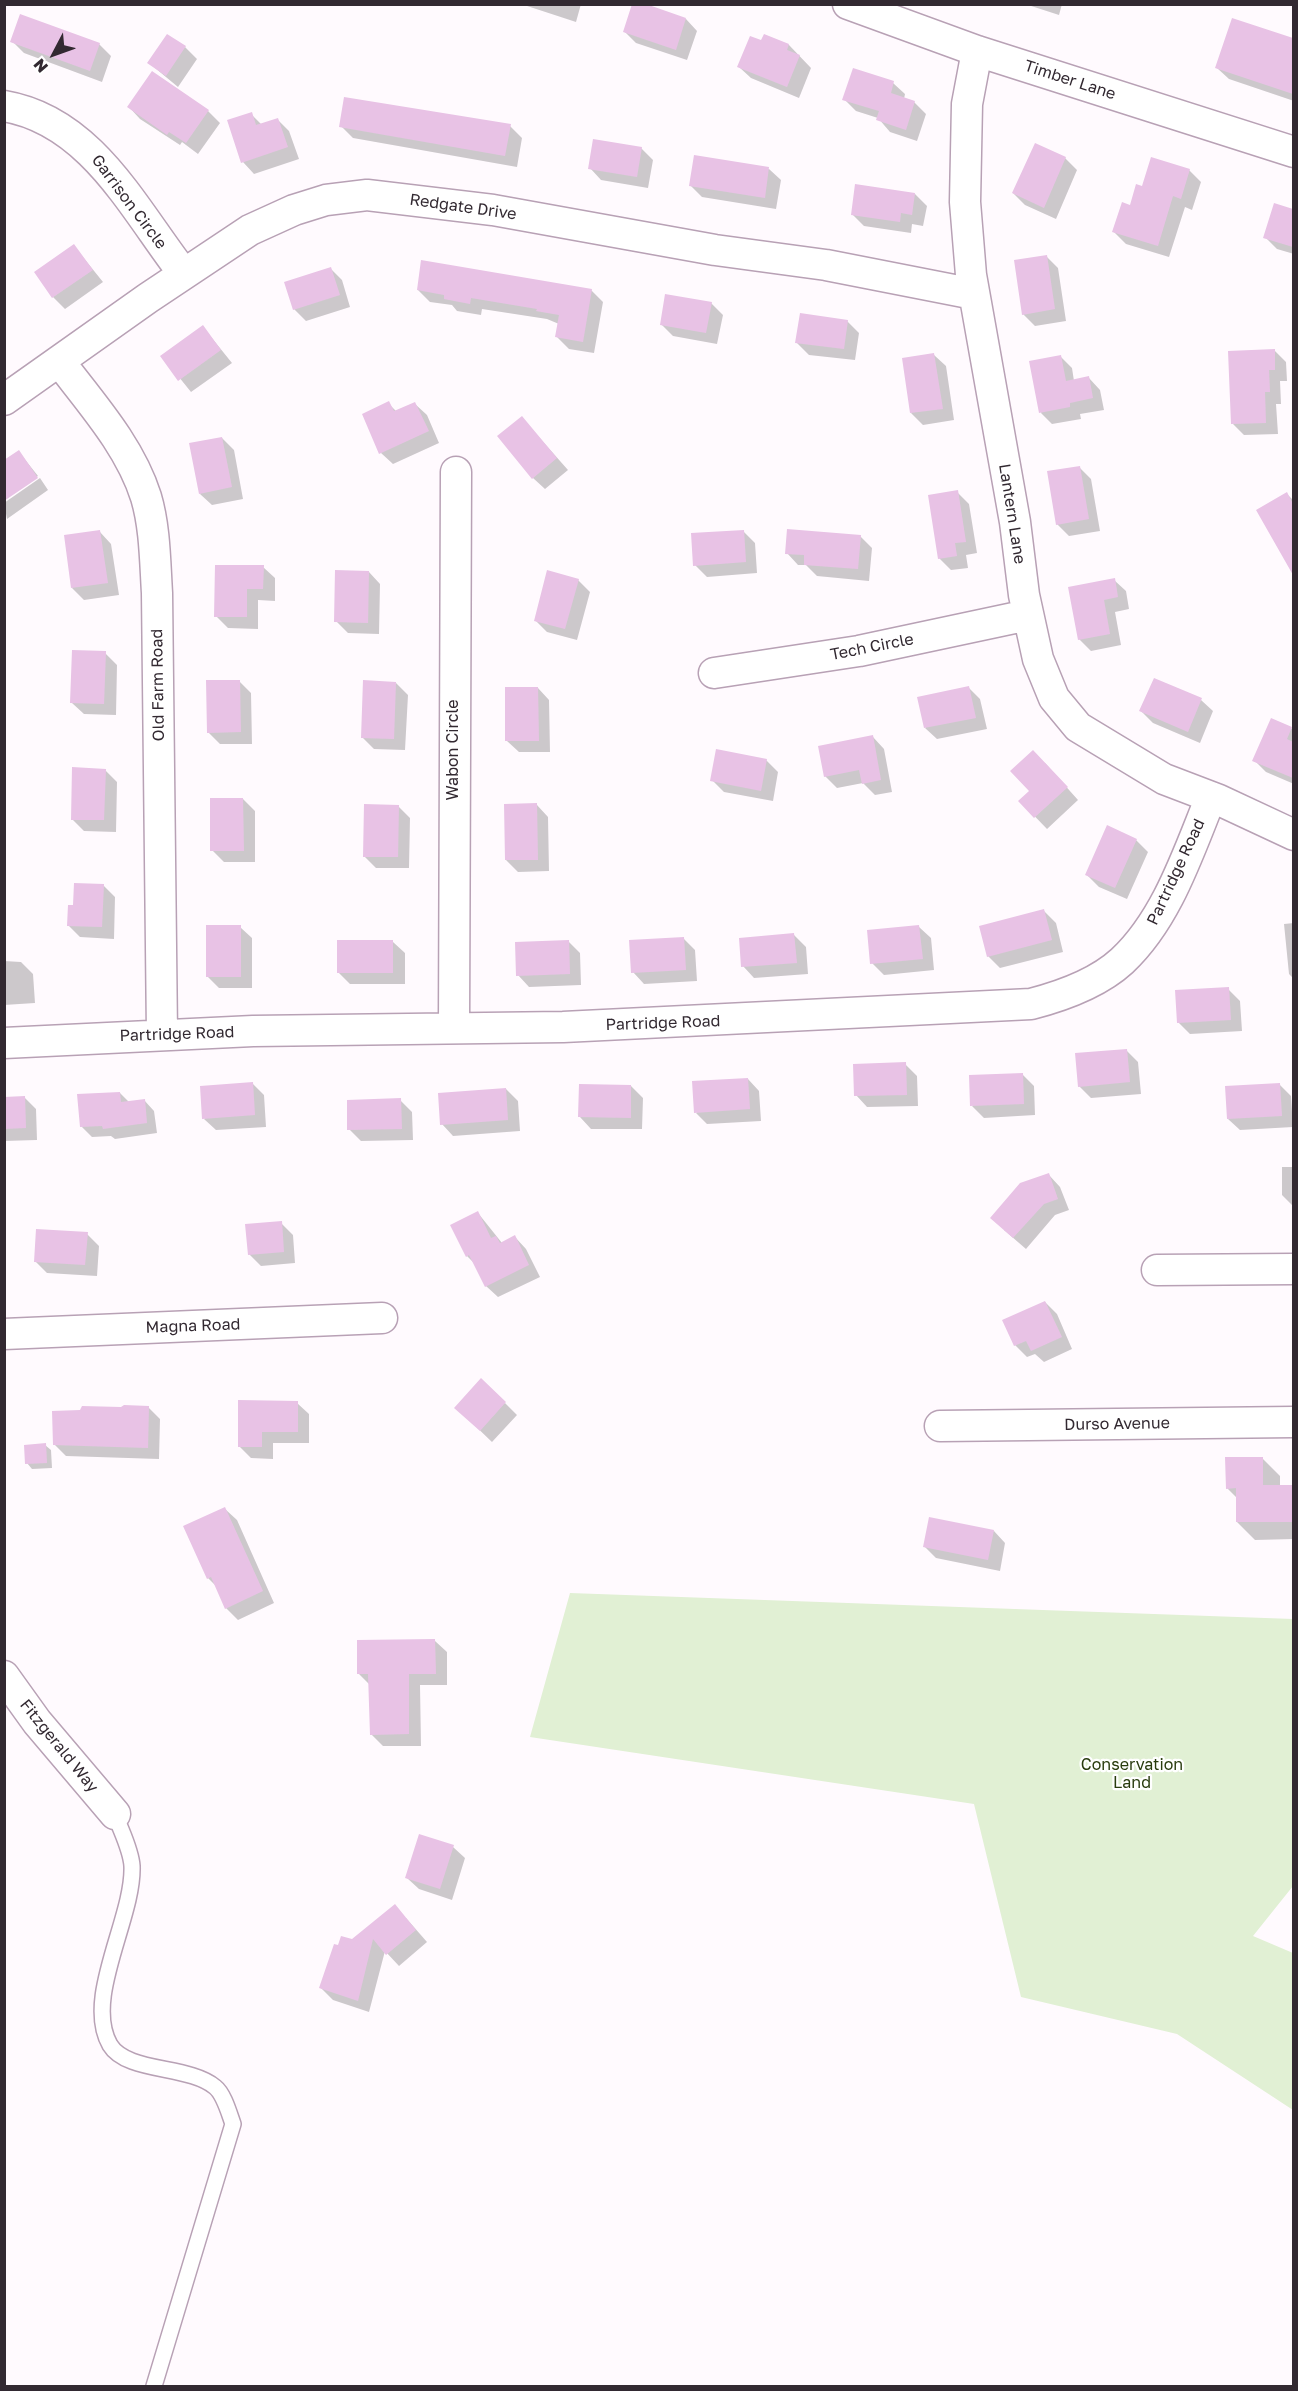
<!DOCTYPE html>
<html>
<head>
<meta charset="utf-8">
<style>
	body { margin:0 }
	#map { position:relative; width:1298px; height:2391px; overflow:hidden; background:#fffafe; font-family:"Golos Text",sans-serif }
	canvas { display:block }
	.frame { position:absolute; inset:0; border:6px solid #322931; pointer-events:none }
	.north { position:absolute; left:24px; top:24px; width:60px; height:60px; -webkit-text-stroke:4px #fff; paint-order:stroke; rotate:229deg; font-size:16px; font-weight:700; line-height:24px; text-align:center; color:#322931 }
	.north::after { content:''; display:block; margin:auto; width:21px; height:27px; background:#322931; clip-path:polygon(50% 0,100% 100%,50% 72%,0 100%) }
</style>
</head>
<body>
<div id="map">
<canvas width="1298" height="2391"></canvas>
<div class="frame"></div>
<div class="north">N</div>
</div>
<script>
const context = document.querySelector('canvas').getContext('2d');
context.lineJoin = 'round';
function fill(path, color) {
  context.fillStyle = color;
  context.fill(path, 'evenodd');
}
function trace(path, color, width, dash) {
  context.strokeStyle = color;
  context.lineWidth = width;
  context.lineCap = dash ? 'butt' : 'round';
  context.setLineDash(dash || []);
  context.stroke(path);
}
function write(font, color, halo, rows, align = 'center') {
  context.font = font + ' "Golos Text",sans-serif';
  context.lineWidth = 4.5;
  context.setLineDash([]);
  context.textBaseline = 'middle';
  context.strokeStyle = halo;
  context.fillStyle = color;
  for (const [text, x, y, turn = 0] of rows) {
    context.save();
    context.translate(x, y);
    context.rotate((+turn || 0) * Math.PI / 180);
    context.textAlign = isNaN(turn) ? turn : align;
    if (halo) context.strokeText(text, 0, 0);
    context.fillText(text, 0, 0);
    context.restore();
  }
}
const green = new Path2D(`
	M570,1593L1293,1619V1886L1253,1936L1293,1953V2110L1177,2034L1021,1997L974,1804L530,1737Z`);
const shadow = new Path2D(`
	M521,4H581L576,22Z
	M1025,4H1062L1059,15Z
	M686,19L697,31L687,60L636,43L624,31Z
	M1233,20L1294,40V101L1229,79L1217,68Z
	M12,41L99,44L111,56L102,82L24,53Z
	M762,42L789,45L811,68L799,98L751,78L739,67Z
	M185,47L197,59L178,87L149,63Z
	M893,83L905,94L904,99L914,102L926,114L917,141L890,132L878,118L856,111L844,99Z
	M129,107L208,111L220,123L198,154L182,142L180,145L140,119Z
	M251,114L262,125L278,120L289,131L299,159L254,174L243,162Z
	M341,126H510L522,138L517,167L353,138Z
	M641,148L653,160L648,188L601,180L590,168Z
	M1065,158L1077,170L1056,219L1025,205L1013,193Z
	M769,169L781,180L776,209L702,197L691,186Z
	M1189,170L1201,182L1192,210L1185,207L1169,257L1126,244L1114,232L1143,188Z
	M915,194L927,206L923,226L912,224L911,233L864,226L852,214Z
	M1275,205L1294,211V254L1277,249L1265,237Z
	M74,246L103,282L65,309L53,297Z
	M1046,256L1058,268L1066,321L1035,326L1023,314Z
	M330,268L342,280L350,307L306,321L294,309Z
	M418,290H591L603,302L594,353L569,349L557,337L559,324L547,319L482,309L481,315L457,311L452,305L430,302Z
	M711,303L723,315L717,344L673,336L661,324Z
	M847,321L859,333L855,360L809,355L797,343Z
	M203,327L232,363L191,392L162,356Z
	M1274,350L1286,362L1287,381H1280L1281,404H1276L1278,434L1244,435L1233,424Z
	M934,355L946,366L954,420L923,425L911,413Z
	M1060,356L1072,368L1074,381L1089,378L1100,390L1104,410L1080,414L1081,419L1052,424L1041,413Z
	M388,403L397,412L415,404L427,415L439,443L393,464L381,453Z
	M522,418L568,470L545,489L533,478Z
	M222,438L234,450L243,499L212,505L200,494Z
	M19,452L38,476L4,499Z
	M1079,467L1091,479L1100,531L1069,536L1057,524Z
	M40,478L48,490L7,519L4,503Z
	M957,492L969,504L977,553L966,555L968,568L951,570L939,558Z
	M1287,494L1294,501V572L1258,511Z
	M743,531L755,543L757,573L707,577L695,565Z
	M100,532L111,544L119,595L84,600L72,588Z
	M860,536L872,548L869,581L817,576L806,565H798L787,553Z
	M263,567L275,578V601L258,600V629L228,628L216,616Z
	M369,572L380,584L379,634L348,633L336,621Z
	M578,580L590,592L577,640L547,632L535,620Z
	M1114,580L1126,591L1129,609L1115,612L1121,645L1091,651L1079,639Z
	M105,653L117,665L116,715L84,714L72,703Z
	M1155,680L1201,700L1213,711L1200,743L1153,723L1141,711Z
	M239,681L251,693L252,744H220L208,732Z
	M396,683L408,695L405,750L374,749L362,737Z
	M538,688L549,700L550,752H519L507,741Z
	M969,688L980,699L987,729L937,739L925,728Z
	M1291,728L1294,731V784L1266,772L1254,760Z
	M873,737L884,749L892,792L875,795L863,783L837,788L825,776Z
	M766,760L778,772L773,801L724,792L712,780Z
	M1045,763L1078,800L1047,829L1020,801L1031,791Z
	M105,770L117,782L116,832L84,831L72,819Z
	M243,799L255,811V862H224L212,850Z
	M537,805L548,817L549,871L518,872L506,860Z
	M398,806L410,818L409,868H376L364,856Z
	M1136,840L1148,852L1127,899L1099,887L1087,875Z
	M103,885L115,897L114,939L80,937L68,925L74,907Z
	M1044,911L1056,923L1063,952L1000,968L988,956Z
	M1294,923V979L1289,974L1284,924Z
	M240,927L252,938V988H219L207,976Z
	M919,927L931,938L934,970L884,975L872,963Z
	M794,935L806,947L808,974L754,978L743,966Z
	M684,939L695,950L697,981L644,984L633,972Z
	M568,941L580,953L581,985L529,987L518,975Z
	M393,942L405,953V984H350L338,972Z
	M4,961L21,962L33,974L35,1003L4,1005Z
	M1228,989L1240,1001L1242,1031L1190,1034L1178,1022Z
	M1126,1050L1138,1062L1141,1094L1091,1098L1079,1086Z
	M905,1064L917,1076L918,1106L867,1107L856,1095Z
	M1022,1074L1034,1086L1035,1115L984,1118L972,1106Z
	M748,1079L759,1091L761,1121L707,1124L696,1113Z
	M252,1083L264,1095L266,1127L216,1130L204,1119Z
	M1279,1084L1291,1096L1293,1127L1240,1130L1228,1119Z
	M631,1086L643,1098L642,1129H591L580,1117Z
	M506,1089L518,1101L520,1131L453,1136L442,1124Z
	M120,1093L129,1102L144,1100L154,1111L157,1133L115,1139L111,1136L92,1137L81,1126Z
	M24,1097L36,1109L37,1140L4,1141V1098Z
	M400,1100L412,1112L413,1140L361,1141L349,1129Z
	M1282,1167H1294V1207L1282,1195Z
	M1049,1175L1060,1187L1069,1210L1055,1215L1026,1249L1004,1230Z
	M478,1213L502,1243L515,1237L526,1249L540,1277L498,1297L486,1286L476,1265L467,1256Z
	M281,1223L293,1235L295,1263L261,1266L249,1254Z
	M87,1234L99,1246L97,1276L47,1273L35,1261Z
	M1045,1302L1057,1314L1072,1349L1044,1362L1035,1354L1027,1357L1015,1345L1004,1321Z
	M297,1403L309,1414V1443H273V1459L251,1458L239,1446Z
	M505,1403L517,1415L492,1442L468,1419Z
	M148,1407L160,1419L159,1459L66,1456L54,1444Z
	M45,1445L51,1450L52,1468L32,1469L27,1463Z
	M1262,1458L1280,1476V1487H1294V1539L1255,1540L1237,1522V1498L1227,1488Z
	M225,1509L237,1520L274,1603L238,1620L226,1608L217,1587L208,1578Z
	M994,1531L1005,1543L1000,1571L936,1558L924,1546Z
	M435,1641L447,1652V1685H420L421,1746H383L371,1734L370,1685L359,1674Z
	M453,1847L465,1858L452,1900L419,1889L407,1878Z
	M406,1918L427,1942L399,1966L385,1951L369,2012L333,2000L321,1988L353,1941Z`);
const building = new Path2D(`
	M632,4H646L686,18L676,50L623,32Z
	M20,14L100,43L90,71L10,42Z
	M1232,18L1293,38V94L1215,68Z
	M167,34L186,46L166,76L147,63Z
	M764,34L789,44L787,50L800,55L787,87L737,67L750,36L761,40Z
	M853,68L894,81L891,93L915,101L906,130L876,120L879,111L842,100Z
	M152,71L209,110L186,143L169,132L167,135L127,107Z
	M344,97L511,124L505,156L339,127Z
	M252,112L256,125L278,118L288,147L241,163L227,120Z
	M593,139L642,147L637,177L588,169Z
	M1035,143L1066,157L1044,208L1012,193Z
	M694,155L769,167L765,198L689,186Z
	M1151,157L1190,169L1181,199L1173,196L1158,246L1112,232L1122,202L1130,205L1136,184L1142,186Z
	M855,184L915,193L912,215L901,213L900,222L851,215Z
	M1274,203L1293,209V247L1263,238Z
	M74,244L93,270L52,298L34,272Z
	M1047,255L1055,309L1022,315L1014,260Z
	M421,260L592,289L583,342L555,337L559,315L536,311L537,309L471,298L470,304L444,299V295L417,290Z
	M331,267L340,295L293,310L284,282Z
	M665,294L712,302L706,333L660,325Z
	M800,313L848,320L844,349L795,343Z
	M203,325L221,350L178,381L160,356Z
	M1275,349V370H1269L1270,392H1265L1266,423L1231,424L1228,351Z
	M934,353L943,409L910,413L902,358Z
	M1061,355L1066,381L1089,376L1093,398L1070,403V407L1039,413L1029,361Z
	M389,401L394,411L415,402L429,431L379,454L362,414Z
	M522,416L557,458L532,479L497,436Z
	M222,437L232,487L199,494L189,443Z
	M19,450L38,478L4,501V460Z
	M1080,466L1089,519L1056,525L1047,471Z
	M958,490L966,542L955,543L957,556L938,559L928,495Z
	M1287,492L1293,504V575L1256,510Z
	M787,529L861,535L858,569L804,565V555L785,554Z
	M100,530L108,583L71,588L64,535Z
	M744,530L746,562L693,566L691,533Z
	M215,565H264L263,589H247V617H214Z
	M335,570L369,571L368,623L334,622Z
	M547,570L579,579L565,629L534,621Z
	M1115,578L1118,597L1104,600L1110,634L1078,640L1068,587Z
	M72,650L106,651L104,704L70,703Z
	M1154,678L1202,698L1188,732L1139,711Z
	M206,680H240L241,732L207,733Z
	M363,680L396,682L394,739L361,738Z
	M969,686L976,718L924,728L917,697Z
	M505,687H538L539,741H505Z
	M1271,718L1292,727L1287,739L1293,742V778L1252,761Z
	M873,735L881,780L862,784L859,770L824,777L818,746Z
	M716,749L767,759L761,791L710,781Z
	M1033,750L1068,787L1034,818L1018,801L1029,791L1010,771Z
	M72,767L106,769L104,820H71Z
	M210,798H243L244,851H210Z
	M537,803L538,860H505L504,804Z
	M364,804L399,805L398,857H363Z
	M1107,825L1137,839L1115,888L1085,875Z
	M74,883L104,884L102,927L67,926L68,905H73Z
	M1044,909L1052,940L987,957L979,926Z
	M206,925H241V977H206Z
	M919,925L923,959L870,964L867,930Z
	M794,933L797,963L741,967L739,938Z
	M684,937L686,970L631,973L629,940Z
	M337,940H393V973H337Z
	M569,940L570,974L516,976L515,942Z
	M1229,987L1231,1020L1177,1023L1175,990Z
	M1127,1049L1130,1082L1078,1087L1075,1053Z
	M906,1062L907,1095L854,1096L853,1064Z
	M1023,1073L1024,1104L970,1106L969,1075Z
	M748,1078L750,1109L694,1113L692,1081Z
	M253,1082L255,1115L202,1119L200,1086Z
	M1280,1083L1282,1116L1227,1119L1225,1086Z
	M579,1084L631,1085V1118L578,1117Z
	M506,1088L508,1120L440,1125L438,1093Z
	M120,1092L121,1102L145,1099L147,1123L103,1129L102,1126L80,1127L77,1094Z
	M25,1096L26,1128L4,1129V1097Z
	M401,1098L402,1129L347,1130V1100Z
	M1049,1173L1058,1199L1044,1204L1013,1238L990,1218L1020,1183Z
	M478,1211L491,1238L496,1236L500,1243L515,1235L529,1265L485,1287L469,1255L466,1257L450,1225Z
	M282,1221L284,1252L248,1255L245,1224Z
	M36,1229L88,1232L85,1265L34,1262Z
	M1045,1301L1062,1337L1031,1351L1026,1341L1014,1346L1002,1320Z
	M481,1378L506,1402L480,1431L454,1408Z
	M238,1400L298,1401V1432H262V1447H238Z
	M124,1405L149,1406L148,1448L53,1445L52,1411L80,1410L82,1406L121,1407Z
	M46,1443L47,1463L25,1464L24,1445Z
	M1225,1457H1263V1485H1293V1522H1236V1488L1226,1489Z
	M225,1507L263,1591L225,1609L211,1577L207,1579L183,1526Z
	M929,1517L994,1530L988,1560L923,1547Z
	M435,1639L436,1674H409V1734L370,1735L368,1674H357V1640Z
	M419,1834L454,1845L440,1889L405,1878Z
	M395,1904L416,1930L386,1955L373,1939L358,2001L319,1988L334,1944L338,1945L341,1936L352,1939Z`);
const lane = new Path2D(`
	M115,1814C120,1829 131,1849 132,1866C134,1918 83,1998 110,2045C127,2073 189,2065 215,2087C224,2094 229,2113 233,2124L154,2386`);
const street = new Path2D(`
	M848,4L977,51L1294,152
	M977,51L967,104L965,202L971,275L1015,522L1024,595L1038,659L1054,698L1078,727L1164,779L1219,800L1294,835
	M4,106C92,121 134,210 184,274
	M59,361C91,403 130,446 146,497C155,527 155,561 157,593L162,1035
	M4,400L148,298L250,230L294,210L326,200L367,195L493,210L715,250L826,265L974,294
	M714,673L859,651L1028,615
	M454,1027L456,472
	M4,1043L253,1031L563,1027L1031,1004C1062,996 1098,983 1122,961C1167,919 1188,853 1211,797
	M1157,1270L1294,1269
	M4,1334L382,1318
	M940,1426L1294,1422
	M4,1676L37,1722L115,1814`);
const streetNames = [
	["Timber Lane",1070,80,18],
	["Garrison Circle",129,202,53],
	["Redgate Drive",463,207,8],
	["Lantern Lane",1012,514,81],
	["Tech Circle",872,647,-11],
	["Old Farm Road",158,685,-91],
	["Wabon Circle",453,750,-90],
	["Partridge Road",1176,872,-65],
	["Partridge Road",663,1023,-2],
	["Partridge Road",177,1034,-2],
	["Magna Road",193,1326,-2],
	["Durso Avenue",1117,1424,-1],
	["Fitzgerald Way",59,1746,51]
];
const parkNames = [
	["Conservation",1132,1765],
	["Land",1132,1783]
];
fill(green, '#e1f0d4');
fill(shadow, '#0003');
fill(building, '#e8c2e5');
trace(lane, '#b8a1b5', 18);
trace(street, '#b8a1b5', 33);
trace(lane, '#fff', 15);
trace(street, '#fff', 30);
write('16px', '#322931', '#fff', streetNames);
write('16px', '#293c0e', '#fff', parkNames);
</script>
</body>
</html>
